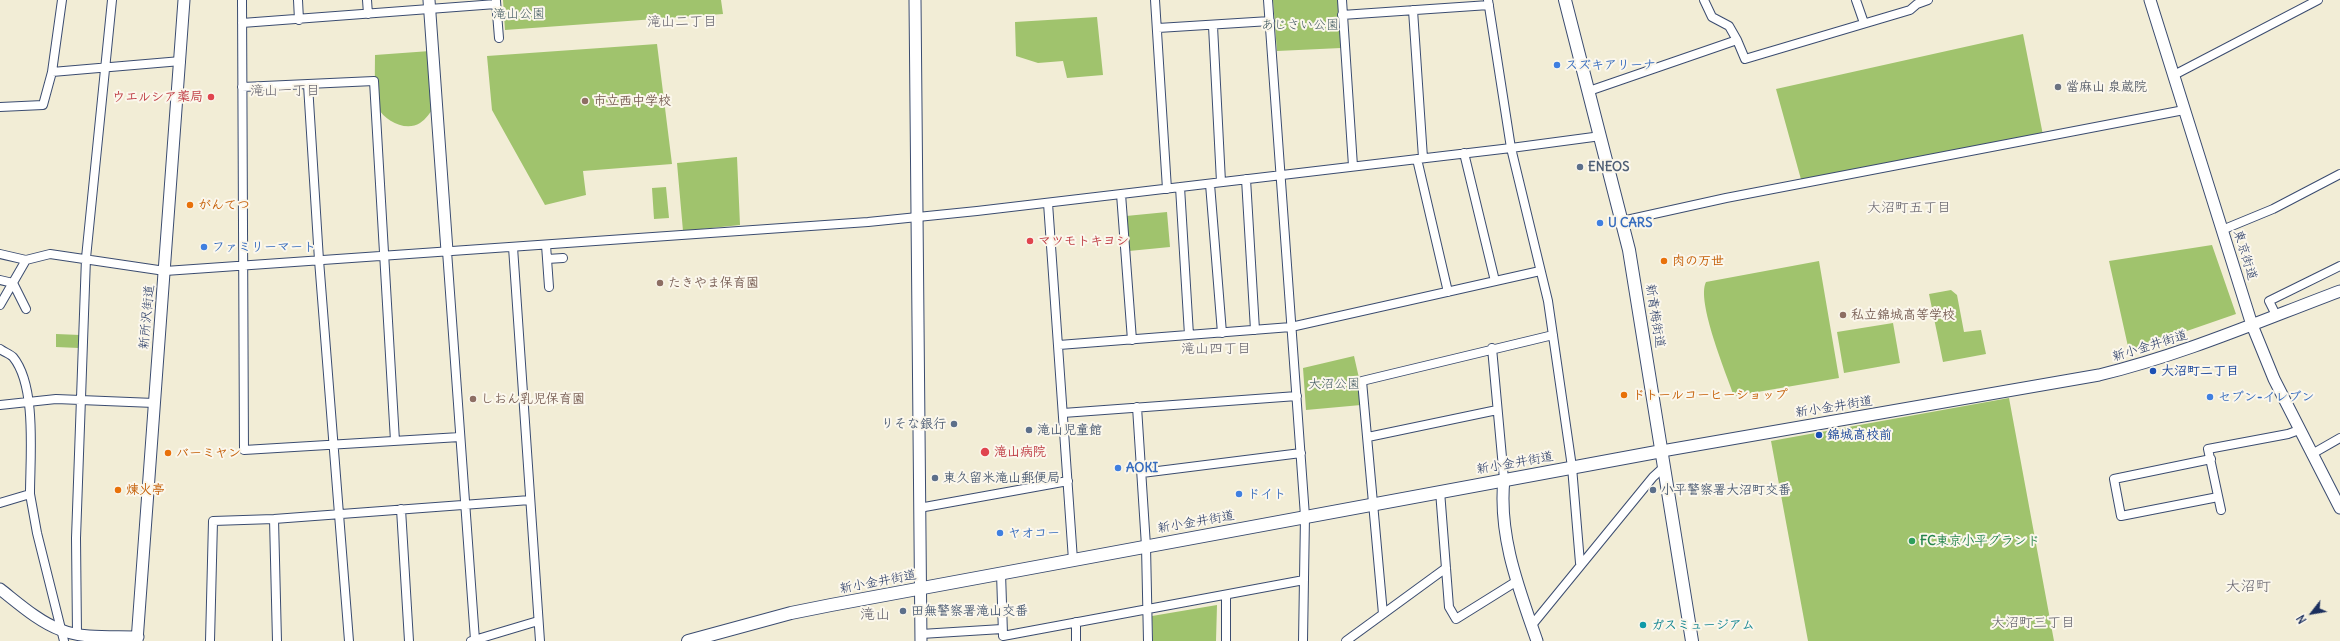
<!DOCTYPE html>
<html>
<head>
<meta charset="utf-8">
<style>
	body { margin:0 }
	#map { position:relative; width:2340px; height:641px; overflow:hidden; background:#f2edd6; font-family:Delius,sans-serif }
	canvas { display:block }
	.north { position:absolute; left:2292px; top:593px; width:40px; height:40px; -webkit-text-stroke:3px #fbf7ec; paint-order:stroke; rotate:239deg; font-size:11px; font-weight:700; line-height:16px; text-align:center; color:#1b2f5e }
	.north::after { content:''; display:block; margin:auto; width:14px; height:18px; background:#1b2f5e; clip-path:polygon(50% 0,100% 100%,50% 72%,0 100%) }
</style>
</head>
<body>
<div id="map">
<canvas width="2340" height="641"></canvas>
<div class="north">N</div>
</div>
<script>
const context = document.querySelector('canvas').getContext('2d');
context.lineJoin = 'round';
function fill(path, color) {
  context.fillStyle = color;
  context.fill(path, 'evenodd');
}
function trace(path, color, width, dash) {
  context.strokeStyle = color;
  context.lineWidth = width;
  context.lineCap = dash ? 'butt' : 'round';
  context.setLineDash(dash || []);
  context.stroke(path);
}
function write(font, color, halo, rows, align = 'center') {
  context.font = font + ' Delius,"Klee One",sans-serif';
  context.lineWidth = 4;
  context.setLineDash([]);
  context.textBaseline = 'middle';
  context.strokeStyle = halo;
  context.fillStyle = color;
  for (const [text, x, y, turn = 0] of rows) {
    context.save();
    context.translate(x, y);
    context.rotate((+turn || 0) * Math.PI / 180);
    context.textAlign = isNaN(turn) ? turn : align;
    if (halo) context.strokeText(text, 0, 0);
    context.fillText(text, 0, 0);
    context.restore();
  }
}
const green = new Path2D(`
	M503,0H721L723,14L505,30Z
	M1273,0H1338L1341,48L1277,51Z
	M1097,17L1103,75L1067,78L1063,61L1038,63L1016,56L1015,22Z
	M2023,34L2043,135L1802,183L1776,89Z
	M657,44L672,164L583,171L586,195L545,205L492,110L487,56Z
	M430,51L434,107C430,113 426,119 420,123C406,132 385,121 378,108C374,100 375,66 375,55Z
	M737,157L740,225L683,231L677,163Z
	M666,187L669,218L654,219L652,188Z
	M1167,212L1170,247L1129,251L1126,216Z
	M2212,245L2236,314L2129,351L2109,261Z
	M1819,261L1839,378L1734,396C1726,373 1696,301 1706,282Z
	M1951,290L1957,295L1964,332L1981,330L1986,354L1943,362L1929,294Z
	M1893,323L1900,363L1844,373L1837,332Z
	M56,334L80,335L79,348L56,347Z
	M1354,356L1359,378L1361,405L1306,410L1303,368Z
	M2009,398L2054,641H1808L1771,441Z
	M1217,605L1216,641H1153L1152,616Z`);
const street = new Path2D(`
	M242,0L244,450L460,437
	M298,0L299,20
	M367,0L368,14
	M1155,0L1167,189
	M1268,0L1305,516L1303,641
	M1342,0L1353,166
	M1488,0L1511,148L1548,301L1572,467L1580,563
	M1704,0L1712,17L1729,26L1737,40
	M1856,0L1864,23
	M496,1L499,38
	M1413,10L1423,158
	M1342,15L1489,5
	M242,23L496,4
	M1213,26L1221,182
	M1158,28L1270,21
	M52,72L181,61
	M2174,75L2318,0
	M308,85L319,260L349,641
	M242,87L374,81L395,441
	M1589,91L1737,40L1745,59L1910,10L1917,4L1928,0
	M0,107L43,105L52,72L62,0
	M1464,153L1495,281
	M1417,159L1448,292
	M1246,179L1255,330
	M1210,184L1222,333
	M1180,187L1189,335
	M1121,194L1132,340
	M1048,203L1073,560
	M1622,221L1726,198L2184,110
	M2222,230L2273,209L2340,174
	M546,245L549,287
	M513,247L540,641
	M447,251L475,640
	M0,254L26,260L50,254L165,271L868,222L977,211L1511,148L1601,136
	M547,259L563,258
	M0,280L13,283L26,309
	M0,305L26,260
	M2276,315L2269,301L2340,266
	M1059,345L1291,327L1540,271
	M1492,348L1504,479
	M0,349C4,352 10,354 13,357C37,386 30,457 30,494L0,503
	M0,405L56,399L154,403
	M1137,407L1146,546L1148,641
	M1063,413L1297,396
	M1368,437L1497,410
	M2312,454L2340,438
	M2211,459L2114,479L2121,516L2218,497
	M1142,473L1301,453
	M1440,491L1449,607L1456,619L1517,581
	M30,494L37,533L64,641
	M919,508L1068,481
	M401,509L409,641
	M2221,510L2208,449L2288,434L2299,430
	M274,519L277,641
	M1001,573L1003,634
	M1226,595V641
	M1383,614L1362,381L1553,335
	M1076,622V641
	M1532,625L1653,477L1665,466
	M77,634L76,538L86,258L112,0
	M921,634L1002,629
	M1003,636L1304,580
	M210,641L213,521L274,519L530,500
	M471,641L538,621
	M1346,641L1446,568`);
const secondary = new Path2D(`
	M429,0L447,251
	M915,0L921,641
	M2150,0L2252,325L2274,379L2340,508
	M1662,451L2099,375C2182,355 2260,321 2340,291
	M1504,479C1498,536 1519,589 1537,641
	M0,589C18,603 39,622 61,630C84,639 113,636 138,637
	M137,641L184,0`);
const primary = new Path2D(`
	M1565,0L1629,250L1692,641
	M688,641L791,613L831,605L1662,451`);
const markers = [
	[1557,65,4,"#3f7fe0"],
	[2058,87,4,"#6b7280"],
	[211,97,4,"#e0444e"],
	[585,101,4,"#8d6e63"],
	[1580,167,4,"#5c6f8a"],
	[190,205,4,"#e8710a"],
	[1600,223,4,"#3f7fe0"],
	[1030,241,4,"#e0444e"],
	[204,247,4,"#3f7fe0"],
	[1664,261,4,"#e8710a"],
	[660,283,4,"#8d6e63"],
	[1843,315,4,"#8d6e63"],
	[2153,371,4,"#1a4fb4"],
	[1624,395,4,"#e8710a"],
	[2210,397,4,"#3f7fe0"],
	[473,399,4,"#8d6e63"],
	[954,424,4,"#5c6f8a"],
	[1029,430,4,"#5c6f8a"],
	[1819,435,4,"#1a4fb4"],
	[985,452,5,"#e0444e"],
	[168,453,4,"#e8710a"],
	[1118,468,4,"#3f7fe0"],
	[935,478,4,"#5c6f8a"],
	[118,490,4,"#e8710a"],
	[1653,490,4,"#5c6f8a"],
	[1239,494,4,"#3f7fe0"],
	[1000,533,4,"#3f7fe0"],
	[1912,541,4,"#2e9e5b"],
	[903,611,4,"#5c6f8a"],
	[1643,625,4,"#0f9aa8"]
];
const parkNames = [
	["滝山公園",519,14],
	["あじさい公園",1300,25],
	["大沼公園",1334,384]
];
const shopNames = [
	["スズキアリーナ",1565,65],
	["U CARS",1608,223],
	["ファミリーマート",212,247],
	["セブン-イレブン",2218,397],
	["AOKI",1126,468],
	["ドイト",1247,494],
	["ヤオコー",1008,533]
];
const worshipNames = [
	["當麻山 泉蔵院",2066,87]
];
const healthNames = [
	["ウエルシア薬局",203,97,"right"],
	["マツモトキヨシ",1038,241],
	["滝山病院",994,452]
];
const educationNames = [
	["市立西中学校",593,101],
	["たきやま保育園",668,283],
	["私立錦城高等学校",1851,315],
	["しおん乳児保育園",481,399]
];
const serviceNames = [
	["ENEOS",1588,167],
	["りそな銀行",946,424,"right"],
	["滝山児童館",1037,430],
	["東久留米滝山郵便局",943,478],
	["小平警察署大沼町交番",1661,490],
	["田無警察署滝山交番",911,611]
];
const foodNames = [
	["がんてつ",198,205],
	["肉の万世",1672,261],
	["ドトールコーヒーショップ",1632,395],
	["バーミヤン",176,453],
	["煉火亭",126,490]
];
const streetNames = [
	["東京街道",2245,255,73],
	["新青梅街道",1655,316,81],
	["新所沢街道",147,317,-85],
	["新小金井街道",2150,346,-17],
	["新小金井街道",1834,407,-9],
	["新小金井街道",1515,463,-10],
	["新小金井街道",1196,522,-10],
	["新小金井街道",878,582,-11]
];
const transitNames = [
	["大沼町二丁目",2161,371],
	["錦城高校前",1827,435]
];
const leisureNames = [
	["FC東京小平グランド",1920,541]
];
const cultureNames = [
	["ガスミュージアム",1651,625]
];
const neighbourhoodNames = [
	["滝山二丁目",682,22],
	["滝山一丁目",285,91],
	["大沼町五丁目",1909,208],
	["滝山四丁目",1216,349],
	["大沼町三丁目",2033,623]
];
const quarterNames = [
	["大沼町",2248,587],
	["滝山",875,615]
];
fill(green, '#a0c36d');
trace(street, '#3b4c70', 10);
trace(secondary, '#3b4c70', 13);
trace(primary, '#3b4c70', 14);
trace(street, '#fff', 8);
trace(secondary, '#fff', 11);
trace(primary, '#fff', 12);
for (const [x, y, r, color] of markers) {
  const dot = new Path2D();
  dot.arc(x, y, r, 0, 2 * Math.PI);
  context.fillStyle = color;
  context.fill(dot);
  trace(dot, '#fbf7ec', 1.5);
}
write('13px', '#435b62', '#fbf7ec', parkNames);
write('bold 13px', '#366cbe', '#fbf7ec', shopNames, 'left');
write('bold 13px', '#5b616d', '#fbf7ec', worshipNames, 'left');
write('bold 13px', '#be3a42', '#fbf7ec', healthNames, 'left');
write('bold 13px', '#785e54', '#fbf7ec', educationNames, 'left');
write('bold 13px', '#4e5e75', '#fbf7ec', serviceNames, 'left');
write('bold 13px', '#c56008', '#fbf7ec', foodNames, 'left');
write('13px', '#1b2f5e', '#fbf7ec', streetNames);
write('bold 13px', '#164399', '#fbf7ec', transitNames, 'left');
write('bold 13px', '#27864d', '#fbf7ec', leisureNames, 'left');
write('bold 13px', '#0d838f', '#fbf7ec', cultureNames, 'left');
write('14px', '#62606b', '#fbf7ec', neighbourhoodNames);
write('15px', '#62606b', '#fbf7ec', quarterNames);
</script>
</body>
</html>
